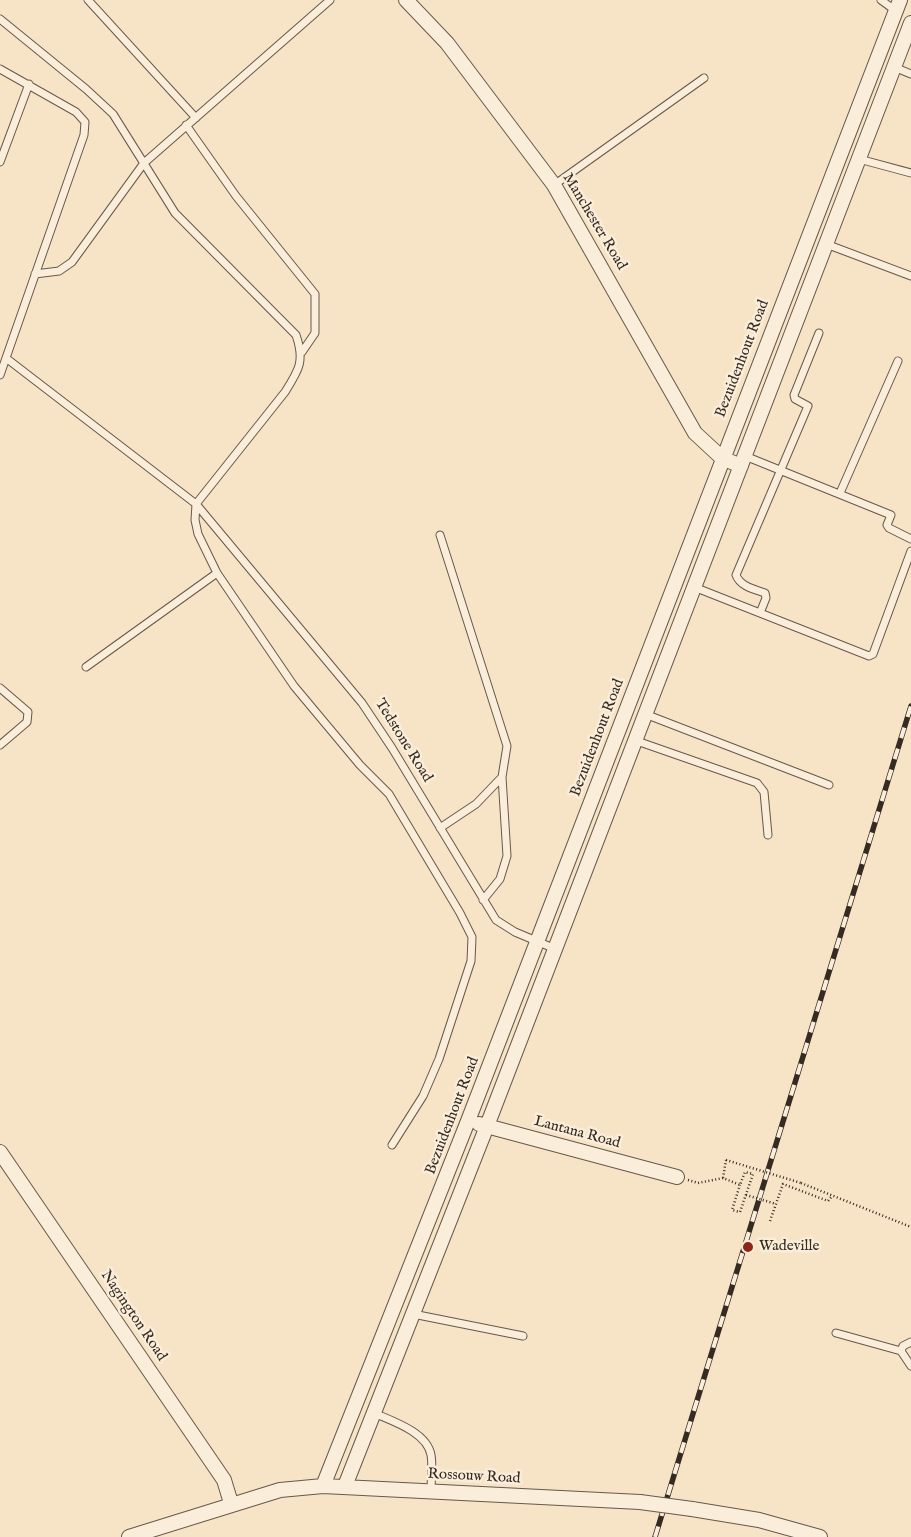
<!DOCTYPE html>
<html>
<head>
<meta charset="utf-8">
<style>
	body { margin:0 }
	canvas { display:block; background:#f7e3c5 }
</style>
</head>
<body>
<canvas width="911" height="1537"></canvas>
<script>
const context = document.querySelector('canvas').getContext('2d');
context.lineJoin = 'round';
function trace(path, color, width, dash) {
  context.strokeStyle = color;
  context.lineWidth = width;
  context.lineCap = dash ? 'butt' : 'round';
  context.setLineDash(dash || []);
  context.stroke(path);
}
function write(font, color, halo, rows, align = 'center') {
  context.font = font + ' "IM FELL English",serif';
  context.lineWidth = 5;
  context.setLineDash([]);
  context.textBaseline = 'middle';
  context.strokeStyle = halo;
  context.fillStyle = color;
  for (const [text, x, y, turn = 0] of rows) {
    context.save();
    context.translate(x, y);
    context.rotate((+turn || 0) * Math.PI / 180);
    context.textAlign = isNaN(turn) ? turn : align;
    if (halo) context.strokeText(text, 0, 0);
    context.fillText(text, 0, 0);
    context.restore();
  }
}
const path = new Path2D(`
	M723,1178L726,1160
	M688,1180L698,1183L723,1178L740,1185L745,1172L753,1174L740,1212L732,1210L740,1185
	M801,1183L911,1227
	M770,1221L783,1184L828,1201L832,1196`);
const service = new Path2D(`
	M88,0L196,118
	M881,0L896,11
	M0,19L86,89L113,114L175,213L296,335C305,361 299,370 285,392L196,504L195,520L198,534L217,573L294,686L360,765L389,794L460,913L472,937L471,961L439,1059L423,1096L392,1145
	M894,67L911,74
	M0,69L76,112L85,122L84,135L0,375
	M186,125L236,196L315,294V333L302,352
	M859,159L911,173
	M0,162L29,84
	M554,185L704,78
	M826,244L911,276
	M35,274L59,271L72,262L144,163L330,0
	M6,358L196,504L362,703L392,748L496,920L515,932L553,948
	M745,456L891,515L887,525L889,528L911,539
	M840,493L898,361
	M694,587L869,656L873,654L911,551
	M760,613L766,598L765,593C753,589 740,586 736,575L808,406L795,399L794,395L819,333
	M86,667L217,573
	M0,688L28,712L27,722L0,745
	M645,714L829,785
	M634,740L757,783L764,792L768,835
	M440,828L476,804L502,777L507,746L440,535
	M483,900L500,879L507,856L502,777
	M413,1314L523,1336
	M836,1333L901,1351
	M911,1342L903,1346L901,1351L911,1366
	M374,1413C392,1421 427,1432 431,1455C433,1466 431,1479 431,1491`);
const minor = new Path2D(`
	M406,0L447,43L554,185L695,433L722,458L741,466
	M479,1124L677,1177
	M0,1152L224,1480L231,1503
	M323,1486L468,1121L900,0
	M345,1486L487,1126L911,23
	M692,1509L759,1520L820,1537
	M129,1537L280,1490L323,1486L640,1502`);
const rail = new Path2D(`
	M655,1537L911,706`);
const pathBridge = new Path2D(`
	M726,1160L801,1183
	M746,1195L776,1204`);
const minorBridge = new Path2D(`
	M640,1502L692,1509`);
const markers = [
	[748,1247,6,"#8f2418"]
];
const streetNames = [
	["Manchester Road",594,222,59],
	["Bezuidenhout Road",743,359,-69],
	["Bezuidenhout Road",598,738,-69],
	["Tedstone Road",403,741,58],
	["Bezuidenhout Road",453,1116,-69],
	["Lantana Road",577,1133,15],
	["Nagington Road",133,1316,56],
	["Rossouw Road",474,1477,3]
];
const poiNames = [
	["Wadeville",759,1247]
];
trace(service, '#66594c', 9);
trace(minor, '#66594c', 16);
trace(path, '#362b23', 2.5, [1, 2.5]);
trace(service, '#faedd9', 7);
trace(minor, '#faedd9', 14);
trace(rail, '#362b23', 5.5);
trace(rail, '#faedd9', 4, [11]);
trace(minorBridge, '#66594c', 16, []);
trace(pathBridge, '#362b23', 2.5, [1, 2.5]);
trace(minorBridge, '#faedd9', 14);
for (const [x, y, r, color] of markers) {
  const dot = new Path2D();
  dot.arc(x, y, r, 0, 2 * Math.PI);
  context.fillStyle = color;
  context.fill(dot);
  trace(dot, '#faedd9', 2);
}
write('15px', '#362b23', '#faedd9', streetNames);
write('15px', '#362b23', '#faedd9', poiNames, 'left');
</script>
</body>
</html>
